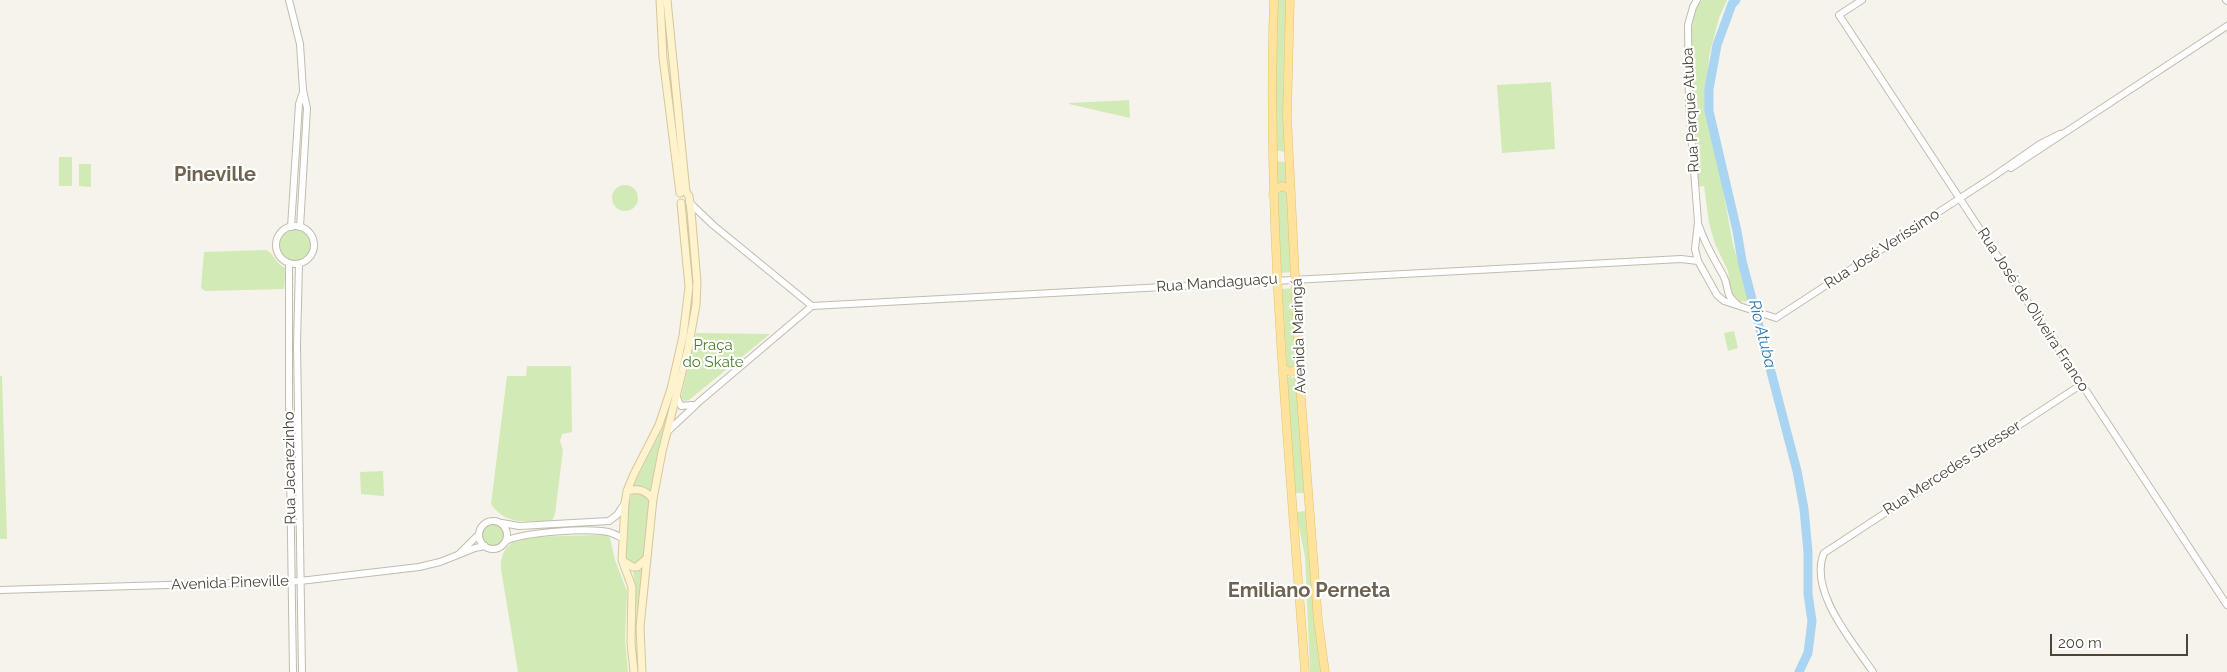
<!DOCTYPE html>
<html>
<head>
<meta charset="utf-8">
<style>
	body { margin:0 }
	#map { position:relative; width:2227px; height:672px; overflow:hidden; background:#f6f3ec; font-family:Raleway,sans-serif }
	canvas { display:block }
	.scale { position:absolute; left:2050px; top:634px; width:138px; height:22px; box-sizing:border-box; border:2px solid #4b4439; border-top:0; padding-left:6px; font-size:15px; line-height:18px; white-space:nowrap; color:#4b4439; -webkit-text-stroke:4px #fff; paint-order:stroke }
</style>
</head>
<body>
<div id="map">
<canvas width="2227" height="672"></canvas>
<div class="scale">200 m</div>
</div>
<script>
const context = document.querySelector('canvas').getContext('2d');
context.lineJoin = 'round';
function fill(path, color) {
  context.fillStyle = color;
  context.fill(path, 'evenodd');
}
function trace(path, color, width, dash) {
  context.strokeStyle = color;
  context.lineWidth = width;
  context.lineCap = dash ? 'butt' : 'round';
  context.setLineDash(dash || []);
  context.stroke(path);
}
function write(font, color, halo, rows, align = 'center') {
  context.font = font + ' Raleway,sans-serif';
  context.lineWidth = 4.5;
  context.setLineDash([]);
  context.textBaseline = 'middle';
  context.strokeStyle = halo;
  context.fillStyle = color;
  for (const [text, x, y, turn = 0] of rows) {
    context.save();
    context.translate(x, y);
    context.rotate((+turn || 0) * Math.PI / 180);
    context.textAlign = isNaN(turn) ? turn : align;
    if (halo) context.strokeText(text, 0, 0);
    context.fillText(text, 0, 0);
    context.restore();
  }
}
const green = new Path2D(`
	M1278,0H1286L1283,89L1285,152L1275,150Z
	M1702,0H1727L1719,18L1709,56L1706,118L1715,145L1733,245L1750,301L1738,302L1731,294L1728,271L1715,244L1709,223L1704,186L1698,187L1692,109L1691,36L1694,12Z
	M1551,82L1555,149L1502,153L1497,85Z
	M1129,100L1130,118L1069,104V103Z
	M59,157H72V186H59Z
	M1274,161L1287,162L1292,272L1280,273Z
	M79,164H91V187L79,186Z
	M612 198a13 13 0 1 1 26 0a13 13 0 1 1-26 0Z
	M688,219L695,286L689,336L652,492L642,486L632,488L664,425L684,353L693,294L686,221Z
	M278 246a17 17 0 1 1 34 0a17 17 0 1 1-34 0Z
	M266,250C275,254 276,265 286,268L284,289L205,291L201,288L204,252Z
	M1294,288L1296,365L1293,370L1287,367L1282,289Z
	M1734,331L1738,348L1728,351L1724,333Z
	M696,333L770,334L689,400L684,401L681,397Z
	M527,366H571L572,432L562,434L560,441L563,450L555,514L552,521C527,521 506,526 491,504L507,376H526Z
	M1297,375L1305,493H1295L1287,376L1292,378Z
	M0,376H2L7,539H0Z
	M383,471L384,496L361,494L360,472Z
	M639,492L649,499L650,502L643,558L634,564L626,560L625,556L628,504L632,494Z
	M1306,511L1315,620L1323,672H1310L1305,557L1296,512Z
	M481 535a12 12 0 1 1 24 0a12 12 0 1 1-24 0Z
	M598,535H607L610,538L615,560L627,591L625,640L628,672H518L501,569C500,551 509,541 526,537Z
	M642,569L638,613V672C635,638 639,605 633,571Z`);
const river = new Path2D(`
	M1736,0L1732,4L1717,45L1709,89V111L1737,231L1742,261L1797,471L1804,509L1808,552V594L1812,621L1808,653L1799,672`);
const tertiary = new Path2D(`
	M289,0L300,44L303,90L307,108L300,227
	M1697,0L1693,7L1688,25L1689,105L1698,222L1695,249L1698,261L1717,295L1724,301L1776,318L1994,176L2040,144L2060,134
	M1862,0L1839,15L2227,605
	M2226,0L2227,1
	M2011,168L2227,26
	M689,202L713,225L812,306
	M1699,226C1705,245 1715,260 1724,277C1730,290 1724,294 1738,305
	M276 245a19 19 0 1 1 38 0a19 19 0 1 1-38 0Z
	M291,227L299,104L303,92
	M289,263V398L293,672
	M299,264L297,344L302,672
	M676,396L681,406L692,405
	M668,431L700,401L812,306L1681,259L1698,261
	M479 535a14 14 0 1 1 28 0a14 14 0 1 1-28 0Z
	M502,523L519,526L609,521L617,515L625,503
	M506,541C523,532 589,528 608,532C613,533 618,536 622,538
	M460,553L479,534
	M0,590L300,581L419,567L440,562L475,548L485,546
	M1873,672C1853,642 1808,591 1824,553L2082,384`);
const secondary = new Path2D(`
	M660,0L663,58L680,193
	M627,491C639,488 645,490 653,499
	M623,561L633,567H637L645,560
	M634,672L631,643L632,587L622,560L625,503L627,491L634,474L659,425L671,389L683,336L689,287L681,203
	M642,672L640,627L653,499L662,452L688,349L696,305L697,282L691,211L689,196L686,192L667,0`);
const primary = new Path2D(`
	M1274,0C1266,224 1289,449 1305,672
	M1290,0L1287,116L1301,398L1318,620L1325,672
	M1273,195L1276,189L1282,186L1289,189L1291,193
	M1283,369L1291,372L1300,368`);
const streetNames = [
	["Rua Parque Atuba",1691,110,-93],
	["Rua José Veríssimo",1882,249,-33],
	["Rua Mandaguaçu",1217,283,-4],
	["Rua José de Oliveira Franco",2033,310,57],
	["Avenida Maringá",1299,336,-92],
	["Rua Jacarezinho",290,468,-91],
	["Rua Mercedes Stresser",1952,468,-33],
	["Avenida Pineville",230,583,-2]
];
const parkNames = [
	["Praça",713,345],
	["do Skate",713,362]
];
const waterNames = [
	["Rio Atuba",1762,334,76]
];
const districtNames = [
	["Pineville",215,175],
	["Emiliano Perneta",1309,591]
];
fill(green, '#d2eab5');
trace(river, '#a9d4f2', 9);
trace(tertiary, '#c2bbae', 8);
trace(secondary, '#d6c79b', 9);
trace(primary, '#e6c16a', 9);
trace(tertiary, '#fff', 6);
trace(secondary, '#fff3cd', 7);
trace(primary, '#ffe39c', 8);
write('15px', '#4b4439', '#fff', streetNames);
write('15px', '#4a7f2a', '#fff', parkNames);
write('italic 16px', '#2e7ab2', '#fff', waterNames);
write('bold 20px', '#6e6250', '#fff', districtNames);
</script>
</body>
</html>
